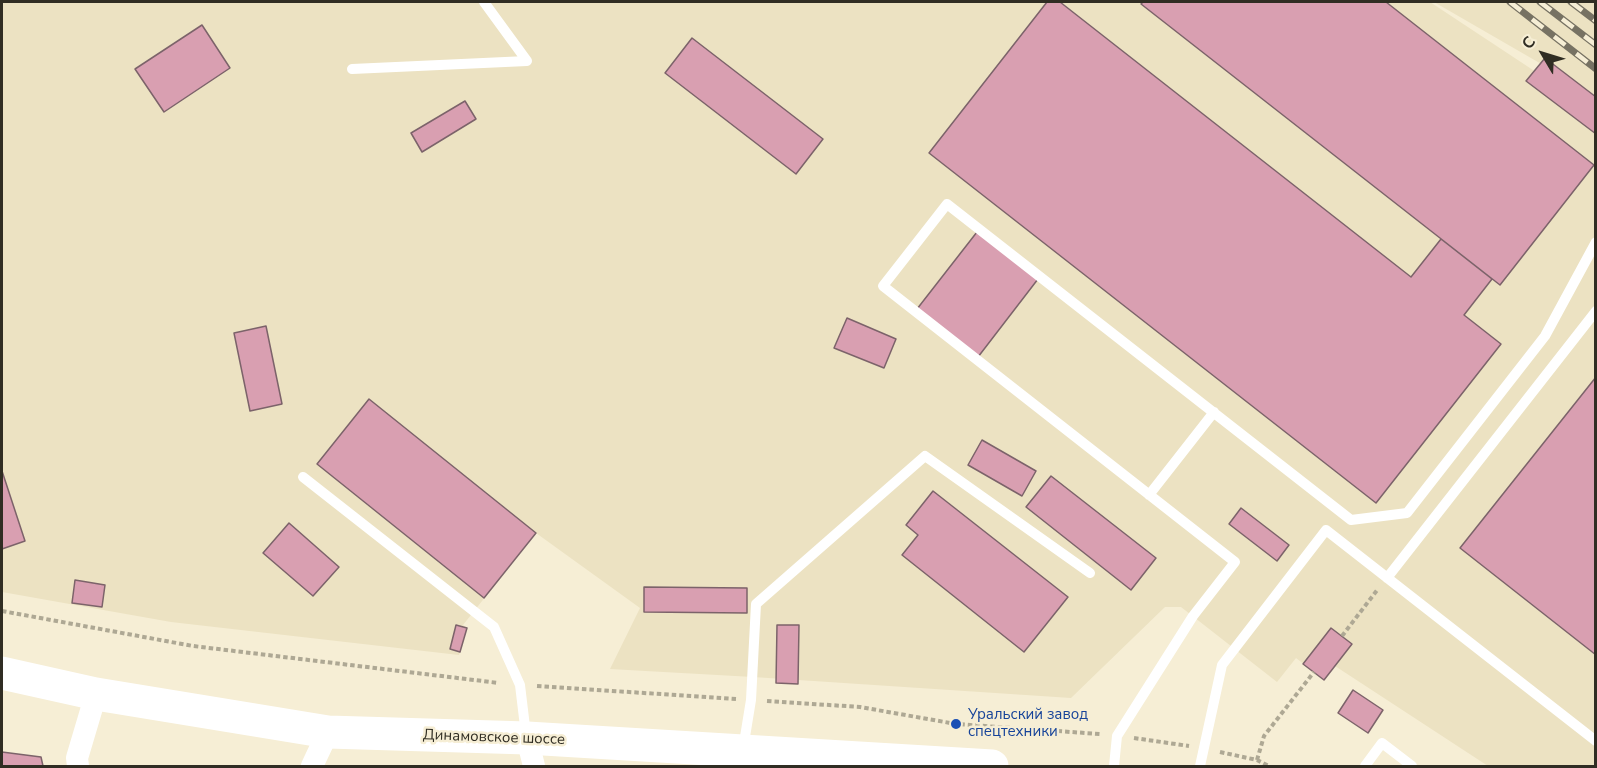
<!DOCTYPE html>
<html>
<head>
<meta charset="utf-8">
<style>
	body { margin:0 }
	#map { position:relative; width:1597px; height:768px; overflow:hidden; background:#f6eed5; font-family:"Nunito Sans",sans-serif }
	canvas { display:block }
	.frame { position:absolute; inset:0; border:3px solid #302d23; pointer-events:none }
	.north { position:absolute; left:1513px; top:24px; width:60px; height:60px; -webkit-text-stroke:4px #f6eed5; paint-order:stroke; rotate:308deg; font-size:16px; font-weight:700; line-height:24px; text-align:center; color:#302d23 }
	.north::after { content:''; display:block; margin:auto; width:21px; height:27px; background:#302d23; clip-path:polygon(50% 0,100% 100%,50% 72%,0 100%) }
</style>
</head>
<body>
<div id="map">
<canvas width="1597" height="768"></canvas>
<div class="frame"></div>
<div class="north">С</div>
</div>
<script>
const context = document.querySelector('canvas').getContext('2d');
context.lineJoin = 'round';
function fill(path, color) {
  context.fillStyle = color;
  context.fill(path, 'evenodd');
}
function trace(path, color, width, dash) {
  context.strokeStyle = color;
  context.lineWidth = width;
  context.lineCap = dash ? 'butt' : 'round';
  context.setLineDash(dash || []);
  context.stroke(path);
}
function write(font, color, halo, rows, align = 'center') {
  context.font = font + ' "Nunito Sans",sans-serif';
  context.lineWidth = 5;
  context.setLineDash([]);
  context.textBaseline = 'middle';
  context.strokeStyle = halo;
  context.fillStyle = color;
  for (const [text, x, y, turn = 0] of rows) {
    context.save();
    context.translate(x, y);
    context.rotate((+turn || 0) * Math.PI / 180);
    context.textAlign = isNaN(turn) ? turn : align;
    if (halo) context.strokeText(text, 0, 0);
    context.fillText(text, 0, 0);
    context.restore();
  }
}
const built = new Path2D(`
	M2,2H1430L1595,111V766H1488L1335,666L1324,680L1296,658L1277,682L1181,607H1165L1071,698L753,677L610,669L640,608L536,533L463,625L467,628L459,655L171,622L2,592Z
	M1434,2H1595V95Z`);
const building = new Path2D(`
	M1047,2H1060L1411,277L1441,239L1492,279L1464,315L1501,344L1376,503L929,153Z
	M1143,2H1386L1594,165L1500,285L1141,4Z
	M202,25L230,68L164,112L135,69Z
	M692,38L823,139L796,174L665,73Z
	M1545,58L1596,97V134L1526,81Z
	M465,101L476,119L422,152L411,133Z
	M977,232L1038,279L978,357L917,309Z
	M847,318L896,339L884,368L834,348Z
	M266,326L282,404L250,411L234,333Z
	M1596,377V655L1460,548Z
	M369,399L536,533L484,598L317,464Z
	M982,440L1036,471L1022,496L968,465Z
	M2,471L25,541L2,549Z
	M1051,476L1156,558L1131,590L1026,507Z
	M933,491L1068,597L1024,652L902,555L918,535L906,525Z
	M1241,508L1289,545L1277,561L1229,524Z
	M289,523L339,567L313,596L263,553Z
	M75,580L105,585L102,607L72,603Z
	M644,587L747,588V613L644,612Z
	M456,625L467,628L460,652L450,649Z
	M777,625H799L798,684L776,683Z
	M1331,628L1352,644L1324,680L1303,664Z
	M1353,690L1383,710L1368,733L1338,713Z
	M2,752L41,757L43,766H2Z`);
const path = new Path2D(`
	M2,611L193,646L499,683
	M1342,636L1378,589
	M537,686L736,699
	M767,701L860,707L956,724L1100,734
	M1134,738L1189,746
	M1220,752L1257,760L1269,766
	M1257,760L1264,736L1314,672`);
const service = new Path2D(`
	M352,69L527,61L484,2
	M303,477L494,627L520,685L526,735
	M1149,495L1214,412
	M1387,578L1596,311
	M743,749L751,700L756,604L925,456L1090,573
	M1114,766L1117,736L1193,616L1235,562L883,286L947,204L1351,520L1407,513L1545,336L1596,242
	M1200,766L1222,665L1326,530L1596,741
	M1365,766L1382,743L1412,766`);
const minor = new Path2D(`
	M527,738L534,766
	M78,766L77,758L96,694
	M312,766L328,732`);
const primary = new Path2D(`
	M2,673L96,694L328,732L527,738L992,766`);
const rail = new Path2D(`
	M1510,2L1596,69
	M1540,2L1596,45
	M1571,2L1596,21`);
const markers = [
	[956,724,6,"#1a4fb4"]
];
const transitNames = [
	["Уральский завод",968,715],
	["спецтехники",968,732]
];
const streetNames = [
	["Динамовское шоссе",494,738,2]
];
fill(built, '#ece2c2');
fill(building, '#d99fb1');
trace(building, '#7c636a', 1.5);
trace(path, '#aea894', 4, [4.5, 3]);
trace(service, '#fff', 10);
trace(minor, '#fff', 22);
trace(primary, '#fff', 33);
trace(rail, '#777263', 7);
trace(rail, '#f6eed5', 4.5, [14]);
for (const [x, y, r, color] of markers) {
  const dot = new Path2D();
  dot.arc(x, y, r, 0, 2 * Math.PI);
  context.fillStyle = color;
  context.fill(dot);
  trace(dot, '#f6eed5', 2);
}
write('15px', '#164399', '#f6eed5', transitNames, 'left');
write('15px', '#302d23', '#f6eed5', streetNames);
</script>
</body>
</html>
